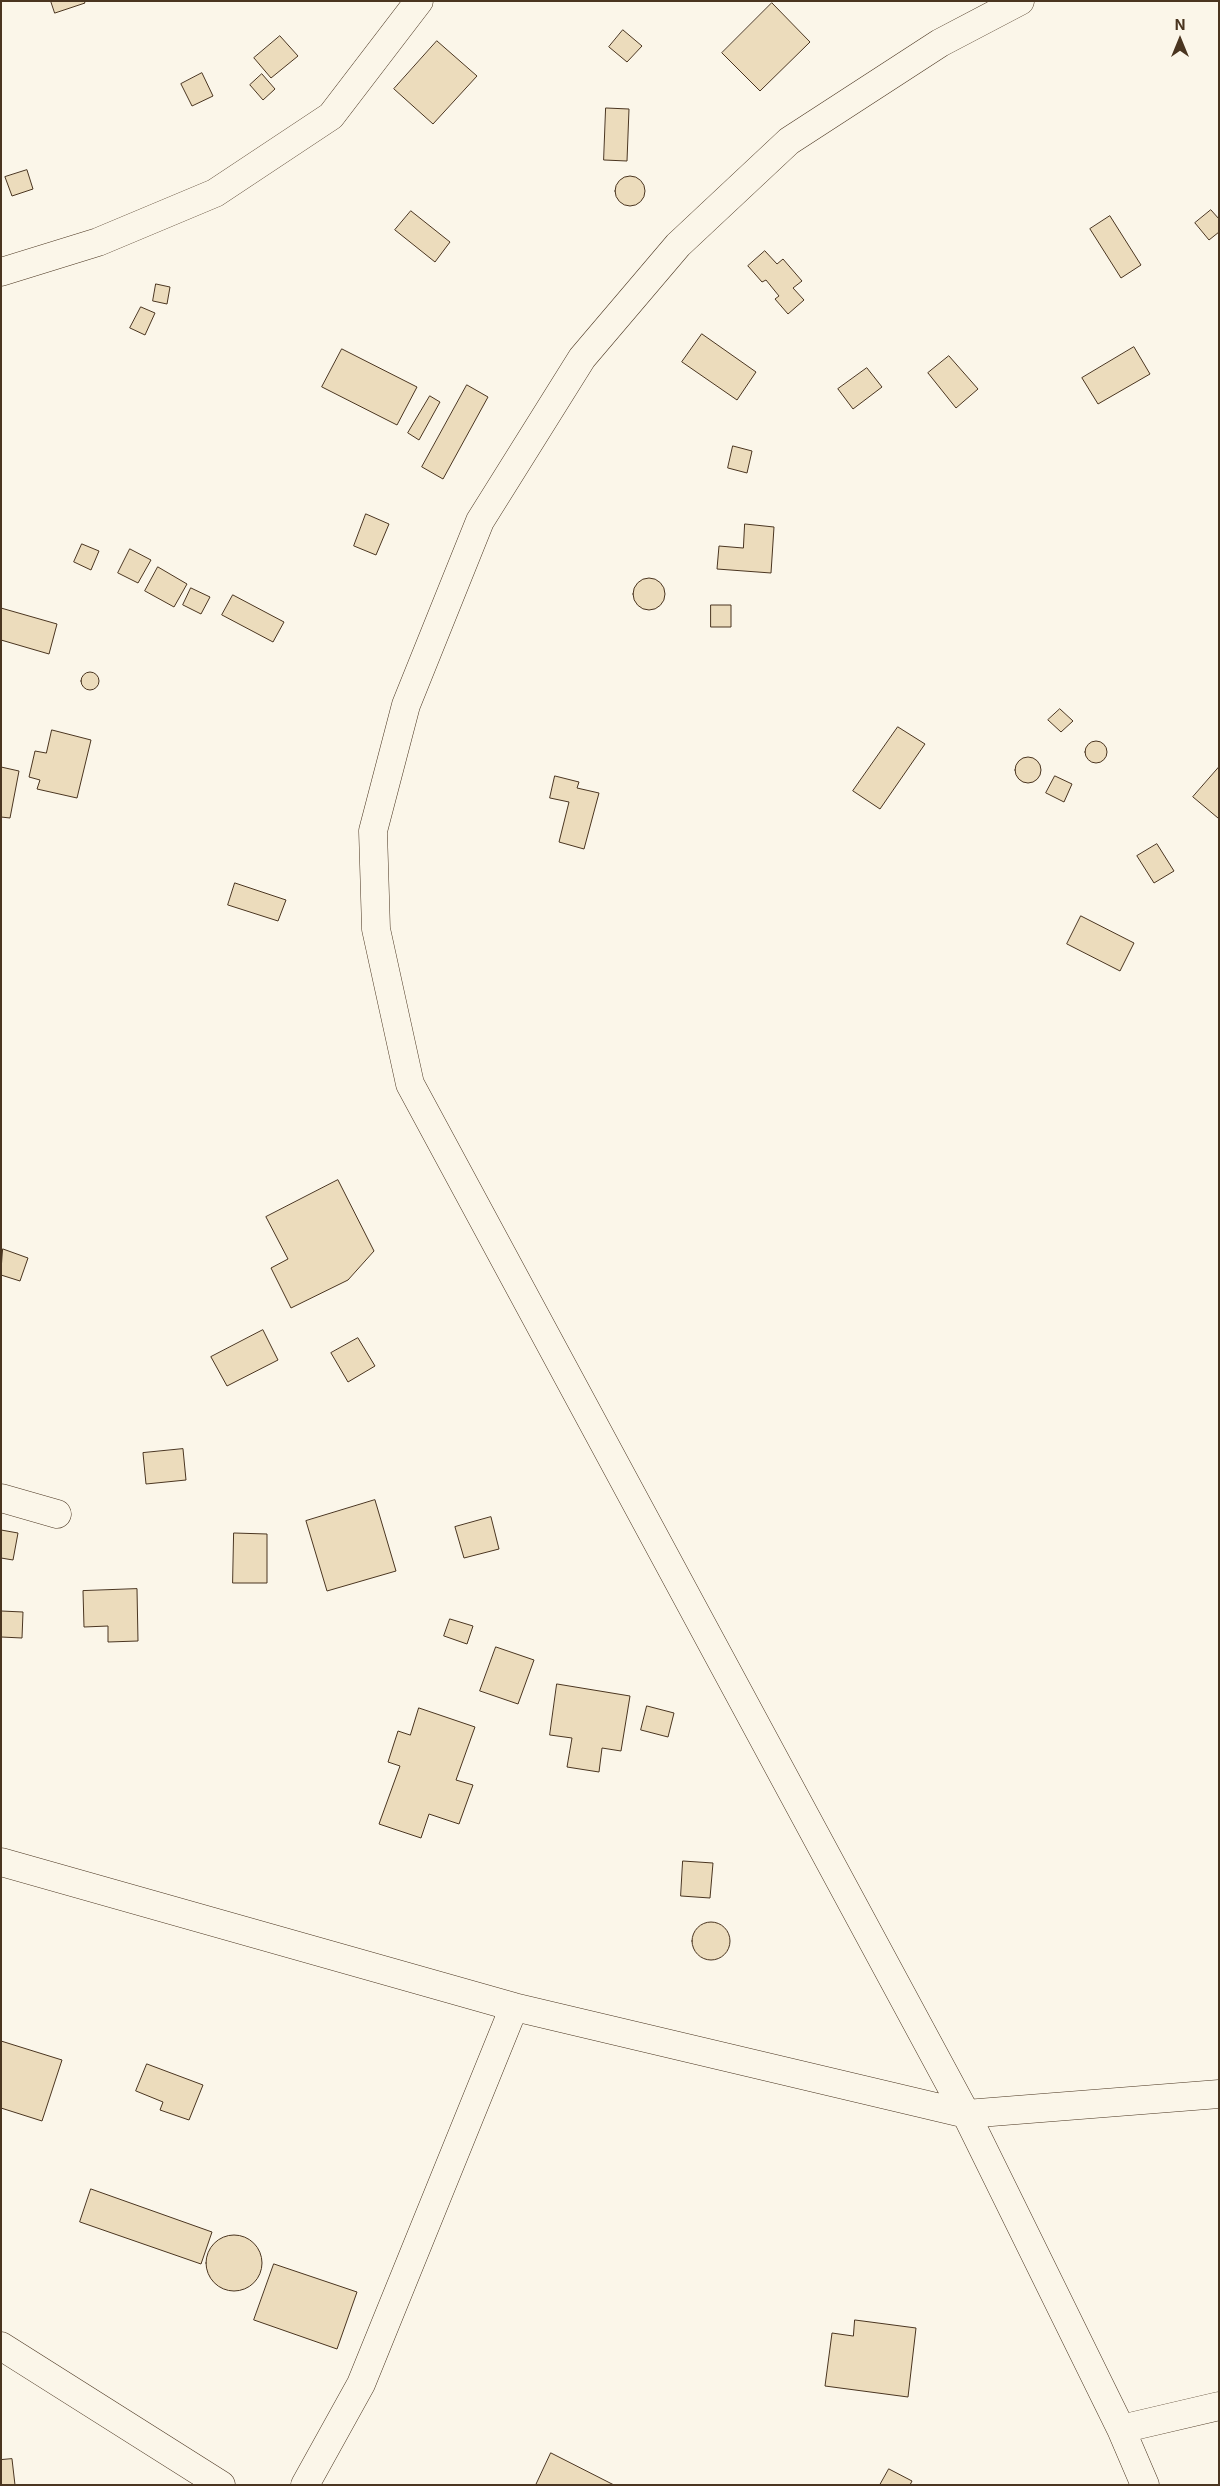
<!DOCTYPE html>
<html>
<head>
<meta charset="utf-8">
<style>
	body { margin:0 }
	#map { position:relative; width:1220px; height:2486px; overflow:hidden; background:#fbf6e9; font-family:Inter,sans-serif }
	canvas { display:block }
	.frame { position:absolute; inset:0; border:2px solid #4a3520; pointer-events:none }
	.north { position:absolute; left:1155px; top:15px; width:50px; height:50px; -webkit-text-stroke:4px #fbf6e9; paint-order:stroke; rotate:0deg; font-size:14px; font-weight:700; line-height:20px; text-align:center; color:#4a3520 }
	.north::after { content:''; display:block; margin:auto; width:18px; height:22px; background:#4a3520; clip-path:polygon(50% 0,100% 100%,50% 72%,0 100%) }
</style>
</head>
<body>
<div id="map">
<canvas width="1220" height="2486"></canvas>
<div class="frame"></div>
<div class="north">N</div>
</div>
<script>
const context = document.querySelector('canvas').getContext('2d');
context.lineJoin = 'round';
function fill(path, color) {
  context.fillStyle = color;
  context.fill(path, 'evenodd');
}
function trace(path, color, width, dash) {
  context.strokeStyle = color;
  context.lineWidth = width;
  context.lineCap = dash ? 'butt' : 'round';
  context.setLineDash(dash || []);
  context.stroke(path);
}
const building = new Path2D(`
	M51,1H84L85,3L55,13Z
	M772,3L810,42L760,91L722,53Z
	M623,30L642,46L627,62L609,47Z
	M280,36L298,56L271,78L254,58Z
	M437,41L477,76L433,124L394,89Z
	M202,73L213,96L192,106L181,84Z
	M262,74L275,89L263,100L250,85Z
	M606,108L629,109L627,161L604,160Z
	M27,170L33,189L12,196L5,177Z
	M615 191a15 15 0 1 1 30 0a15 15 0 1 1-30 0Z
	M1211,210L1219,219V232L1209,240L1195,223Z
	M411,211L450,242L435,262L395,230Z
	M1110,216L1141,265L1121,278L1090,229Z
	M765,251L777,264L783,259L802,281L793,288L804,300L788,314L775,299L779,296L766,280L762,282L748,266Z
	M156,284L170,287L167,304L153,301Z
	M141,307L155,313L145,335L130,328Z
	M702,334L756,372L737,400L682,362Z
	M1134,347L1150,374L1098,404L1082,378Z
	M342,349L417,387L397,425L322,387Z
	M949,356L978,389L956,408L928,373Z
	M867,368L882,387L853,409L838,389Z
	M467,385L488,397L443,479L422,467Z
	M430,396L440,402L419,440L408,433Z
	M733,446L752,451L747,473L728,468Z
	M366,514L389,524L376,555L354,546Z
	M745,524L774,527L771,573L717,569L719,546L743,548Z
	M82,544L99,551L91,570L74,562Z
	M130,549L151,560L138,583L118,573Z
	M158,567L187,584L174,607L145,591Z
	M633 594a16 16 0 1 1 32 0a16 16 0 1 1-32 0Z
	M191,588L210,597L201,614L183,605Z
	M233,595L284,622L273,642L222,615Z
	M711,605H731V627H711Z
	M1,608L57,624L49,654L1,640Z
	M81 681a9 9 0 1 1 18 0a9 9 0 1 1-18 0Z
	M1060,709L1073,721L1061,732L1048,720Z
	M898,727L925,744L880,809L853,791Z
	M52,730L91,740L77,798L37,789L40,780L29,777L35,751L46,753Z
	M1085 752a11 11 0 1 1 22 0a11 11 0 1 1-22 0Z
	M1015 770a13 13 0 1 1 26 0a13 13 0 1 1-26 0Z
	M1,767L19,771L10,818L1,817Z
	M1219,767V817L1218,818L1193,797Z
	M555,776L579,782L577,788L599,793L584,849L559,842L569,802L550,798Z
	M1055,776L1072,784L1064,802L1046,793Z
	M1157,844L1174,871L1154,883L1137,856Z
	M235,883L286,900L278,921L228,905Z
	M1081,916L1134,943L1120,971L1067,944Z
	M338,1180L374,1251L348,1280L291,1308L271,1268L288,1259L266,1217Z
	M3,1249L28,1258L20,1281L1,1275Z
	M263,1330L278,1360L227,1386L211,1357Z
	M358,1338L375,1366L348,1382L331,1353Z
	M183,1449L186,1480L146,1484L143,1453Z
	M375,1500L396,1571L327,1591L306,1521Z
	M491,1517L499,1549L464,1558L455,1527Z
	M1,1530L18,1533L13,1560L1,1558Z
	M234,1533L267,1534V1583H233Z
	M137,1589L138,1641L108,1642V1626L84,1627L83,1591Z
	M1,1611L23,1612L22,1638L1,1637Z
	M450,1619L473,1626L467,1644L444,1636Z
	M496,1647L534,1660L518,1704L480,1691Z
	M557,1684L630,1696L621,1751L602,1748L599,1772L567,1767L572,1738L550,1735Z
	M647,1706L674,1713L668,1737L641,1730Z
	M419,1708L475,1727L456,1780L473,1785L459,1824L429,1814L421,1838L379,1824L400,1766L388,1762L398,1731L410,1735Z
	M683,1861L713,1863L710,1898L681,1896Z
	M692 1941a19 19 0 1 1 38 0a19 19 0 1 1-38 0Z
	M1,2041L62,2060L42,2121L1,2108Z
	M147,2064L203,2085L189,2120L160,2110L163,2102L136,2091Z
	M91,2189L212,2232L201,2264L80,2222Z
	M206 2263a28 28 0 1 1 56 0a28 28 0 1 1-56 0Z
	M274,2264L357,2292L337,2349L254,2320Z
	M855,2320L916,2328L908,2397L825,2386L832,2333L853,2336Z
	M551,2453L614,2485H536Z
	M12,2459L15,2485H1V2460Z
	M889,2469L912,2481L910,2485H880Z`);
const minor = new Path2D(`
	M1020,1L940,43L789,141L678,245L582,358L480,521L406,705L373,831L376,929L410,1084L966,2114L1121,2429L1145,2485
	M1,272L98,242L215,193L331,116L419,1
	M1,1498L57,1514
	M1,1862L514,2007L966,2114L1219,2094
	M1121,2429L1219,2406
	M305,2485L361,2384L514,2007`);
const tertiary = new Path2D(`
	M1,2346L221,2485`);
fill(building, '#ecdcbc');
trace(building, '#4a3520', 1);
trace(minor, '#4a3520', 29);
trace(tertiary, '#4a3520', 29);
trace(minor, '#fbf6e9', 28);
trace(tertiary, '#fbf6e9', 28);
</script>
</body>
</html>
